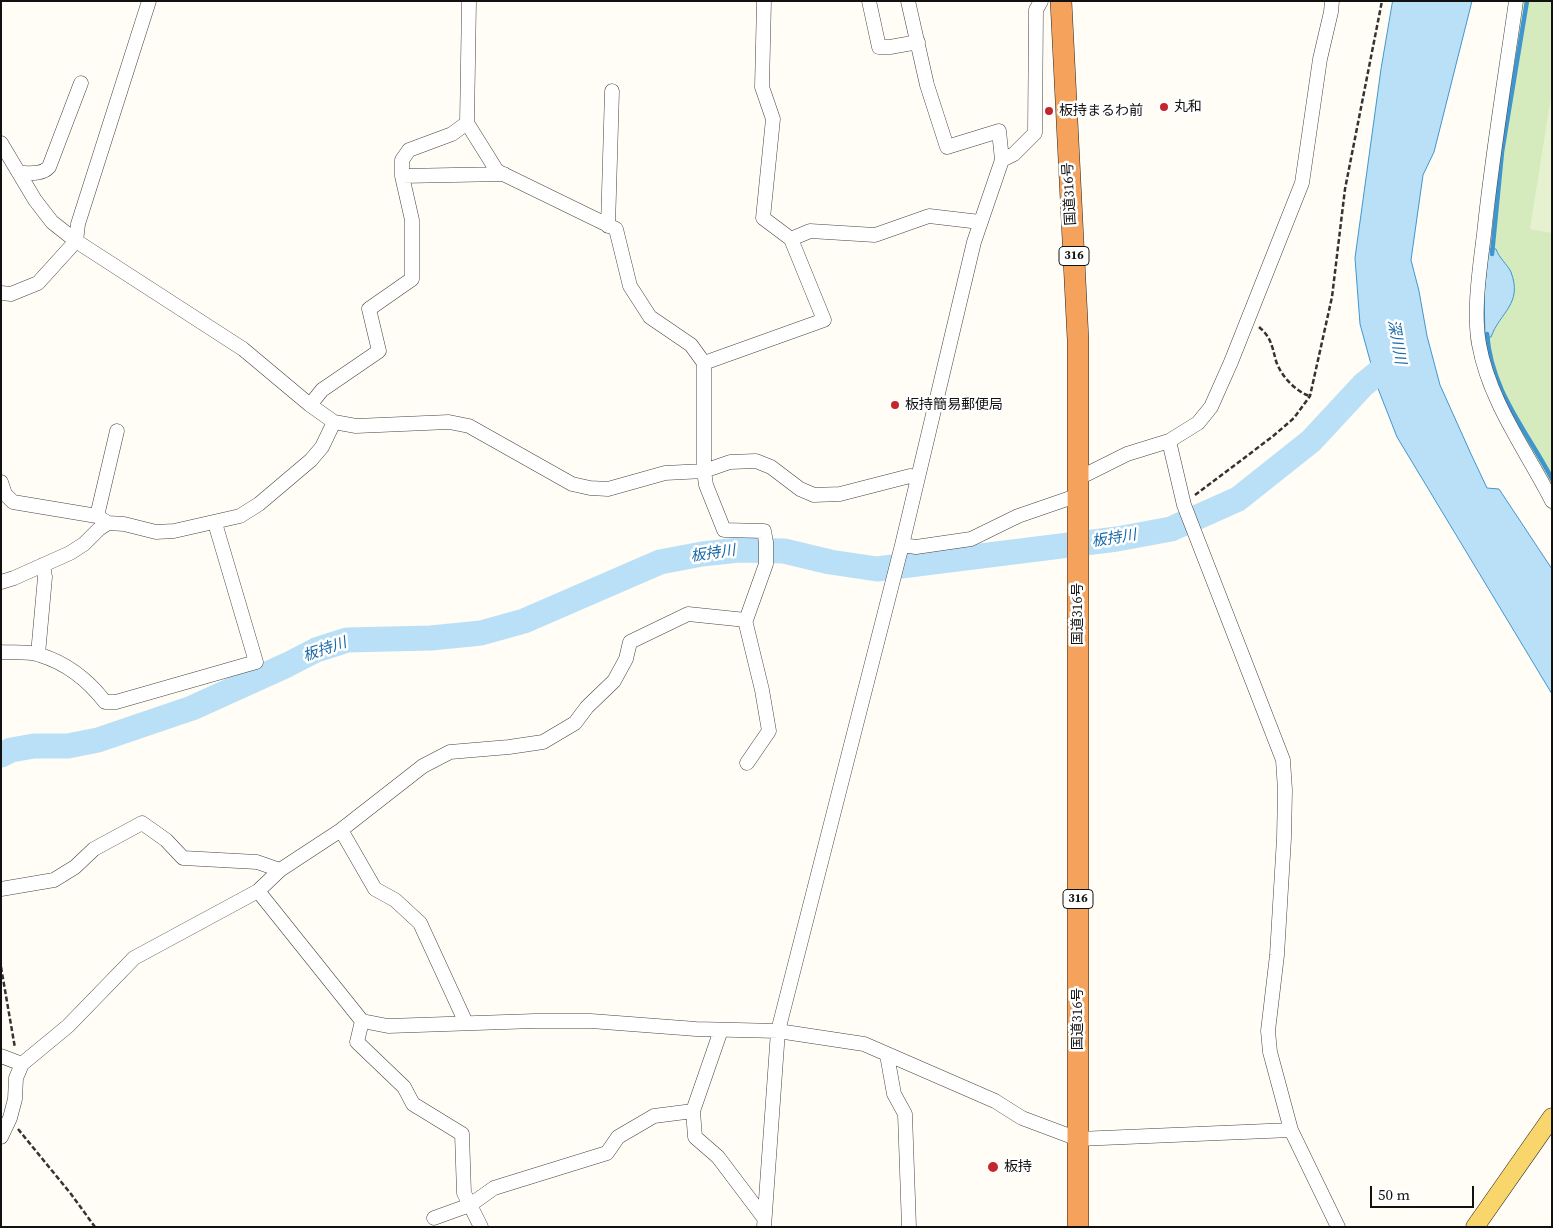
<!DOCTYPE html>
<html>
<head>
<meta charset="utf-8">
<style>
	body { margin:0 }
	#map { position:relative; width:1553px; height:1228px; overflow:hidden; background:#fffdf5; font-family:"Source Serif 4",serif }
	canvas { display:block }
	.frame { position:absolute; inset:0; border:2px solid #111; pointer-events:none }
	.scale { position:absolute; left:1370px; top:1186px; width:104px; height:22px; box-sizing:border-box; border:2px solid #111; border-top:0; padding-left:6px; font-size:15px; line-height:18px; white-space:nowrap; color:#111; -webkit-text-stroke:4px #fff; paint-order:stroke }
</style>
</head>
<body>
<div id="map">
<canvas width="1553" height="1228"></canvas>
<div class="frame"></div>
<div class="scale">50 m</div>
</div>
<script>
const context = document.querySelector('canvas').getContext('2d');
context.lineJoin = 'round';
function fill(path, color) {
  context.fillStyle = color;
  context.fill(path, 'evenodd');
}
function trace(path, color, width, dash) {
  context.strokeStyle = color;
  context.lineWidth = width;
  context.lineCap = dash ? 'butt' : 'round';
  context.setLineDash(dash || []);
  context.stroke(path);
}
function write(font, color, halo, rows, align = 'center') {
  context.font = font + ' "Source Serif 4","Noto Sans JP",serif';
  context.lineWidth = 5;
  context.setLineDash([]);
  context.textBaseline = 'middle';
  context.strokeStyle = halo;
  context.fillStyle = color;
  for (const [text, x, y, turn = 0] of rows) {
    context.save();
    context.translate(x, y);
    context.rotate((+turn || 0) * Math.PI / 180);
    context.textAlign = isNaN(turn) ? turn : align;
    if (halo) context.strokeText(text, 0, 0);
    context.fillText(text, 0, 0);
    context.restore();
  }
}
const green = new Path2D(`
	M1510,1H1552V513L1521,459L1483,387L1470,341L1471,303L1486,155Z`);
const pitch = new Path2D(`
	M1552,90V233L1530,229Z`);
const water = new Path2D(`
	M1393,1H1472L1434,152L1423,175L1411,260L1419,291L1427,336L1440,385L1471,454L1487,488L1499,489L1552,569V694L1397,437L1377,386L1360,324L1355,258L1381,69Z
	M1489,249H1496C1499,258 1507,264 1511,272C1523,304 1500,312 1491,337L1485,338L1484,293Z`);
const stream = new Path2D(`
	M1492,254L1502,152L1527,1
	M1487,334C1491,391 1527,431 1552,479`);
const river = new Path2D(`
	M1,755L11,750L34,746H68L98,740L192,708L287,665L316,650L347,640L431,638L481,633L524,621L660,562L702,554L739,550L784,551L830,562L877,569L1117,539L1171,529L1238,499L1311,441L1363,385L1396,358`);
const path = new Path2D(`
	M1259,327C1271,337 1272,346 1276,361C1281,376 1296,392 1310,396
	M1195,495L1272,437L1294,418L1310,396L1332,297L1345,189L1382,1
	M1,967L15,1048
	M18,1129L71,1194L95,1227`);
const minor = new Path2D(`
	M869,1L879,47H890L918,42
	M908,1L927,85L947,147L999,131L1002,160
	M1516,1C1505,79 1492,156 1484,234C1480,267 1473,311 1479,344C1489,401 1526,450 1552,501
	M1,143L35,200L52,222L76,241L243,349L310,405L334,422L356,426L449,422L469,426L572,484L590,488L608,489L665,473L704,471L730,462L756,461L771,467L800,489L814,495L840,494L910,476L918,477
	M19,173C29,173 42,175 49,167L81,83
	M402,176L504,174
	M608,226L612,91
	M791,239L810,231L875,235L929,216L980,222
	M1,293L11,294L38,283L76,241L78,224L149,1
	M704,363L824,320L791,239L763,218L773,119L762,87L764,1
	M310,405L322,390L379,351L369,309L412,279V220L402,176V160L409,150L452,134L467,123
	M1169,441L1184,505L1283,760L1285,790L1284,838L1277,955L1268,1031L1270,1052L1291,1130L1338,1227
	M1079,476L1087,474L1127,454L1169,441L1198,423L1211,407L1231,362L1302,183L1320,59L1331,12L1332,1
	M1,482L5,494L13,502L97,516L108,523
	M97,516L117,431
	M902,545L916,547L971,539L1018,516L1079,495
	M1,582L14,578L70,553L84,544L99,529L108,523L124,524L156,532L174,531L240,516L259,504L311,460L322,447L334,422
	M745,620L762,690L769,731L747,763
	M1,652C13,653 28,651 40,655C66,663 88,680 105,702H116L256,662L215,523
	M38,654L45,577L43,565
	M341,830L375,889L395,900L420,923L466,1023
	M1,889L54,880L75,867L94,849L142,823L166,840L183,858L257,862L280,870
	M258,891L362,1021L388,1026L535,1021H591L696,1029L778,1031L864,1044L995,1101L1022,1118L1078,1139L1291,1130
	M362,1021L357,1042L404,1087L413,1104L462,1134L464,1193L481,1227
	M721,1030L693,1111L695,1137L718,1157L764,1218
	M887,1055L894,1094L905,1114L909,1227
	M1,1056L22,1064
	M1,1137L10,1118L15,1099L16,1078L22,1064L68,1026L134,958L258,891L280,870L341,830L423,766L450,752L509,747L543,742L575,723L587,707L614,681L626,659L630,642L688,614L746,620L766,564V542L764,531L724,530L706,485L704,471V363L691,345L650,317L630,286L616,229L497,171L467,123L469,1
	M434,1218L470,1205L494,1188L607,1153L618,1137L654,1116L693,1111
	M764,1227L778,1031L902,545L974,242L1002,160L1014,154L1035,133L1036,10L1041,1`);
const major = new Path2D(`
	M1475,1227L1552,1117`);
const highway = new Path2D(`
	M1061,1L1078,340V1227`);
const markers = [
	[1164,107,5,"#c4262e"],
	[1049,111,5,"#c4262e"],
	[895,405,5,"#c4262e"],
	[993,1167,6,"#c4262e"]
];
const shields = [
	[1074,256,30],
	[1078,899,30]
];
const shieldNames = [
	["316",1074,256],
	["316",1078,899]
];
const poiNames = [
	["丸和",1174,107],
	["板持まるわ前",1059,111],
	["板持簡易郵便局",905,405],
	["板持",1004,1167]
];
const streetNames = [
	["国道316号",1070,194,-93],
	["国道316号",1078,614,-90],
	["国道316号",1078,1019,-90]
];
const waterNames = [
	["深川川",1396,342,80],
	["板持川",1114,539,-9],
	["板持川",713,554,-8],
	["板持川",325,650,-19]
];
fill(green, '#d5ebbd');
fill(pitch, '#e6f2cf');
fill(water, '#b9e0f7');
trace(water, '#3f96cf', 1);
trace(stream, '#3f96cf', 4.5);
trace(river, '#b9e0f7', 25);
trace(minor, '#444', 15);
trace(major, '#222', 19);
trace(highway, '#222', 22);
trace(path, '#333', 2.5, [5, 2.5]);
trace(minor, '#fff', 14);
trace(major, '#f9d66b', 18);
trace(highway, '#f5a25d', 21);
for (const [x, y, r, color] of markers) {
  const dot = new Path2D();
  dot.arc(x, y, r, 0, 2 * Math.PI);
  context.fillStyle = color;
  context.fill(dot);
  trace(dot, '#fff', 2);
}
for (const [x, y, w] of shields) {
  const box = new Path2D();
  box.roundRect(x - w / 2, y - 9.5, w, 19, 4);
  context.fillStyle = '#fff';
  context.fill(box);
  trace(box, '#111', 1);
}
write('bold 12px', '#111', null, shieldNames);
write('14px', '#111', '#fff', poiNames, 'left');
write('14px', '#111', '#fff', streetNames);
write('italic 15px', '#1768a6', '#fff', waterNames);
</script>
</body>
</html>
